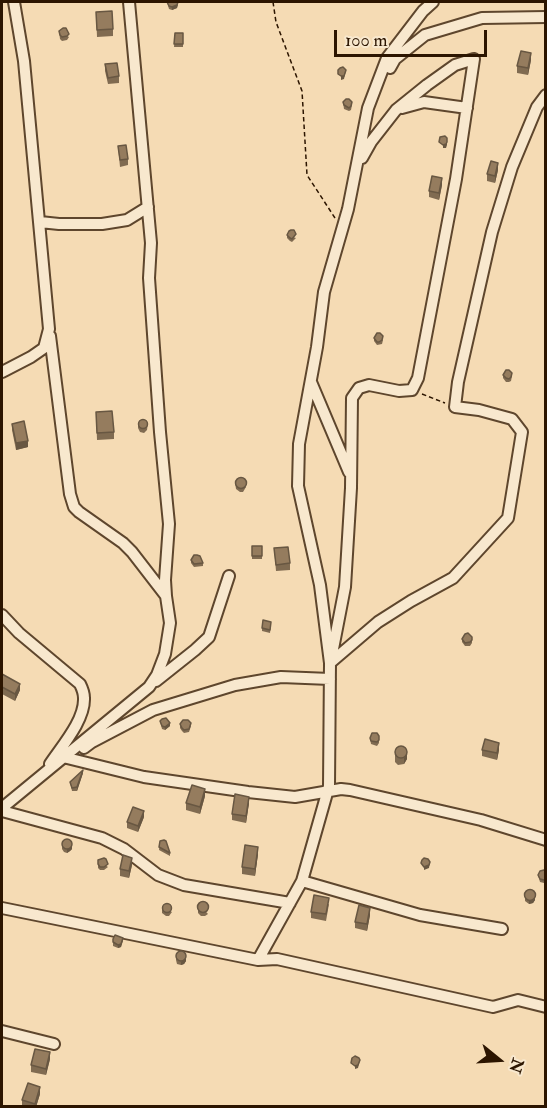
<!DOCTYPE html>
<html>
<head>
<meta charset="utf-8">
<style>
	body { margin:0 }
	#map { position:relative; width:547px; height:1108px; overflow:hidden; background:#f5dbb4; font-family:"IM FELL Double Pica",serif }
	canvas { display:block }
	.frame { position:absolute; inset:0; border:3px solid #2c1500; pointer-events:none }
	.north { position:absolute; left:469px; top:1030px; width:60px; height:60px; -webkit-text-stroke:4px #f8e8ce; paint-order:stroke; rotate:108deg; font-size:16px; font-weight:700; line-height:24px; text-align:center; color:#2c1500 }
	.north::after { content:''; display:block; margin:auto; width:21px; height:27px; background:#2c1500; clip-path:polygon(50% 0,100% 100%,50% 72%,0 100%) }
	.scale { position:absolute; left:334px; top:30px; width:153px; height:27px; box-sizing:border-box; border:3px solid #2c1500; border-top:0; padding-left:8px; font-size:18px; line-height:21px; white-space:nowrap; color:#2c1500; -webkit-text-stroke:4px #f8e8ce; paint-order:stroke }
</style>
</head>
<body>
<div id="map">
<canvas width="547" height="1108"></canvas>
<div class="frame"></div>
<div class="north">N</div>
<div class="scale">100 m</div>
</div>
<script>
const context = document.querySelector('canvas').getContext('2d');
context.lineJoin = 'round';
function trace(path, color, width, dash) {
  context.strokeStyle = color;
  context.lineWidth = width;
  context.lineCap = dash ? 'butt' : 'round';
  context.setLineDash(dash || []);
  context.stroke(path);
}
function fill(path, color) {
  context.fillStyle = color;
  context.fill(path, 'evenodd');
}
const path = new Path2D(`
	M273,2L276,22L302,91L307,175L335,218
	M422,394L445,403`);
const minor = new Path2D(`
	M390,68L395,59L425,35L482,18L546,17
	M402,108L424,102L467,108
	M40,222L59,224H102L127,220L148,207
	M50,336L70,494L74,507L79,512L123,543L132,552L166,596
	M2,372L31,357L44,348L49,329L24,61L14,2
	M311,382L349,472
	M2,615L19,633L80,684C82,688 84,693 84,698C85,720 62,746 50,764
	M332,654L345,587L351,488L352,398L359,388L369,385L399,391L412,390L418,378L456,179L474,59L455,65L427,85L396,110L371,142L362,158
	M330,663L378,622L411,601L453,578L508,518L522,432L512,419L479,410L455,407L458,382L492,232L512,167L537,107L546,95
	M156,681L195,650L209,637L229,576
	M84,748L92,742L153,710L235,685L281,677L330,679
	M63,757L144,777L248,792L295,797L341,789L350,790L481,820L546,840
	M2,808L149,687L157,675L165,654L170,623L166,596L165,580L169,524L160,432L149,278L151,243L129,2
	M2,811L102,838L124,849L158,875L184,885L290,903
	M302,881L420,915L502,929
	M2,908L258,960L277,959L493,1007L518,1000L546,1007
	M258,960L302,881L329,786L330,663L320,585L298,486L299,444L317,347L324,292L348,209L368,108L387,58L423,11L433,2
	M2,1031L54,1044`);
const wall = new Path2D(`
	M167,2L178,5L177,8L172,10L169,9Z
	M96,12L113,29V36L97,37Z
	M59,31L69,37L67,40L62,41L60,39Z
	M175,33H183V47H174Z
	M531,60L528,75L517,73V66Z
	M105,64L119,76V83L108,84L105,71Z
	M343,102L352,105L351,110L349,111L344,109Z
	M118,146L128,159V165L120,167Z
	M498,170L495,183L487,181V174Z
	M442,185L439,200L429,197V191Z
	M287,235L296,238L292,242L290,241L287,238Z
	M374,338L383,340L382,344L377,345L374,341Z
	M503,375L512,376L511,381L509,382H506L503,378Z
	M96,412L114,432V439L97,440Z
	M148,423L147,430L144,433L140,432L138,428V424Z
	M12,424L28,447L16,450L12,430Z
	M235,482L246,487L243,492H240L236,489Z
	M252,546H262V559H252Z
	M274,548L290,563V570L276,571Z
	M191,560L203,563V566L194,567L191,563Z
	M271,625L270,633L262,631V628Z
	M472,637V643L470,646H465L462,642V639Z
	M2,674L20,690L15,701L2,694Z
	M160,721L170,726L165,730L162,729Z
	M180,724L191,726L189,732L184,733L182,731L180,728Z
	M379,736V743L377,746L371,744L370,738Z
	M395,749L407,759L404,764L398,765L395,762Z
	M482,750H499L497,760L482,756Z
	M83,773L77,791H72L70,782Z
	M205,796L200,814L186,810V803Z
	M249,803L246,823L232,820V814Z
	M144,817L138,832L127,828V822Z
	M160,841L170,853V856L159,850Z
	M62,845L72,849L70,851L67,853L64,852L62,849Z
	M258,854L255,876L242,874V867Z
	M98,860L108,867L104,870H100L98,868Z
	M132,865L129,878L120,876V869Z
	M546,871L544,883L540,882L538,875Z
	M525,897L535,900L533,903L529,904L525,901Z
	M198,903L208,914L205,916H201L198,913Z
	M329,904L326,921L311,918V912Z
	M162,906L172,912L169,916H166L162,913Z
	M370,915L367,931L355,928V922Z
	M113,939L123,941L121,947L118,948L113,946Z
	M176,957L186,961L184,964L181,965L177,964L176,960Z
	M50,1059L46,1075L31,1072V1065Z
	M40,1094L36,1107H22V1100Z`);
const shadedWall = new Path2D(`
	M178,2L177,8L172,10V7Z
	M531,53V60L528,75V68Z
	M346,70L344,79L341,80V76Z
	M447,142V145L446,148H443V145Z
	M498,163V170L495,183V176Z
	M442,178V185L439,200V193Z
	M28,441V447L16,450V443Z
	M20,684V690L15,701V694Z
	M170,723V726L165,730V727Z
	M499,743V750L497,760V753Z
	M407,753V759L404,764V758Z
	M83,770V773L77,791V787Z
	M205,789V796L200,814V807Z
	M249,797V803L246,823V816Z
	M144,811V817L138,832V826Z
	M72,845V849L70,851L67,853V849Z
	M258,847V854L255,876V869Z
	M132,858V865L129,878V871Z
	M430,862L429,868L424,870V867Z
	M535,897V900L533,903L529,904V901Z
	M370,908V915L367,931V924Z
	M123,938L121,947L118,948V945Z
	M186,958V961L184,964L181,965V962Z
	M50,1052V1059L46,1075V1069Z
	M360,1060L358,1068L355,1069V1066Z
	M40,1087V1094L36,1107H35Z`);
const building = new Path2D(`
	M167,2H178L177,5L172,7L169,6Z
	M112,11L113,29L97,30L96,12Z
	M63,28H66L69,34L67,36L62,37L60,35L59,31Z
	M175,33H183V44H174Z
	M521,51L531,53L528,68L517,66Z
	M117,63L119,76L108,78L105,64Z
	M343,67L346,70L344,76H341L338,74V70L340,68Z
	M346,99H349L352,102L351,106L349,108L344,105L343,102Z
	M445,136L447,138V142L446,144L443,145L439,142L440,137Z
	M126,145L128,159L120,160L118,146Z
	M491,161L498,163L495,176L487,174Z
	M432,176L442,178L439,193L429,191Z
	M291,230H294L296,234L292,239L290,238L287,235L289,231Z
	M377,333H380L383,336L382,340L379,342H377L374,338Z
	M506,370H509L512,373L511,377L509,379L506,378L503,375Z
	M112,411L114,432L97,433L96,412Z
	M138.5 424a4.5 4.5 0 1 1 9 0a4.5 4.5 0 1 1-9 0Z
	M24,421L28,441L16,443L12,424Z
	M235.5 483a5.5 5.5 0 1 1 11 0a5.5 5.5 0 1 1-11 0Z
	M252,546H262V556H252Z
	M288,547L290,563L276,565L274,548Z
	M194,555H197L200,556L203,563L194,564L191,560Z
	M263,620L271,622L270,630L262,628Z
	M468,633L472,637V640L470,642L465,643L462,639L465,634Z
	M2,674L20,684L15,694L2,687Z
	M166,718L170,723L165,727L162,726L160,721L162,719Z
	M183,720H188L191,723L189,729L184,730L182,728L180,724Z
	M372,733H377L379,736V740L377,742L371,741L370,738Z
	M485,739L499,743L497,753L482,750Z
	M395 752a6 6 0 1 1 12 0a6 6 0 1 1-12 0Z
	M83,770L77,787L72,788L70,782Z
	M192,785L205,789L200,807L186,803Z
	M235,794L249,797L246,816L232,814Z
	M133,807L144,811L138,826L127,822Z
	M62 844a5 5 0 1 1 10 0a5 5 0 1 1-10 0Z
	M164,840L166,841L170,853L159,847L160,841Z
	M245,845L258,847L255,869L242,867Z
	M123,855L132,858L129,871L120,869Z
	M104,858L106,859L108,864L104,867H100L98,864V860Z
	M424,858L428,859L430,862L429,865L424,867L421,863L422,860Z
	M544,870L546,871V879L544,880L540,879L538,875L540,871Z
	M524.5 895a5.5 5.5 0 1 1 11 0a5.5 5.5 0 1 1-11 0Z
	M314,895L329,898L326,914L311,912Z
	M197.5 907a5.5 5.5 0 1 1 11 0a5.5 5.5 0 1 1-11 0Z
	M162.5 908a4.5 4.5 0 1 1 9 0a4.5 4.5 0 1 1-9 0Z
	M359,905L370,908L367,924L355,922Z
	M115,935L123,938L121,944L118,945L113,942V939Z
	M176 956a5 5 0 1 1 10 0a5 5 0 1 1-10 0Z
	M35,1049L50,1052L46,1069L31,1065Z
	M355,1056L359,1058L360,1060L358,1065L355,1066L351,1063L352,1058Z
	M28,1083L40,1087L35,1104L22,1100Z`);
trace(minor, '#5e462d', 14);
trace(path, '#2c1500', 1.5, [4.5, 3]);
trace(minor, '#f8e8ce', 10);
fill(wall, '#806b51');
fill(shadedWall, '#685742');
fill(building, '#957c5e');
trace(building, '#685742', 1.5);
</script>
</body>
</html>
